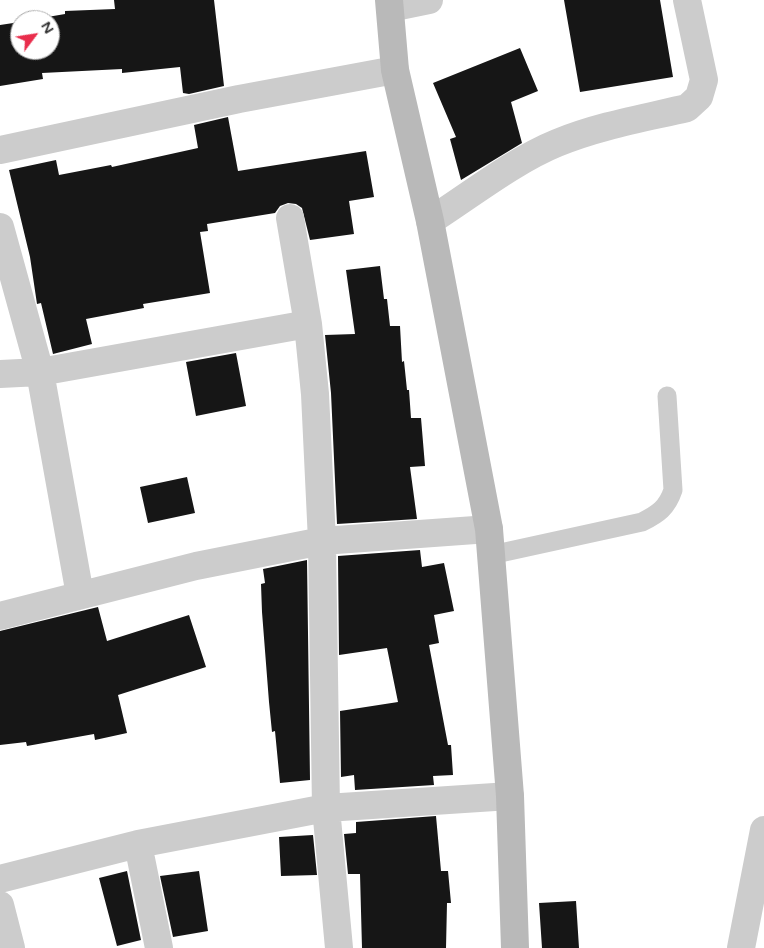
<!DOCTYPE html>
<html>
<head>
<meta charset="utf-8">
<style>
	body { margin:0 }
	#map { position:relative; width:764px; height:948px; overflow:hidden; background:#fff; font-family:"Varela Round",sans-serif }
	canvas { display:block }
	.north { position:absolute; left:10px; top:10px; width:50px; height:50px; box-sizing:border-box; background:#fff; border:1px solid #acacac; border-radius:50%; rotate:59deg; font-size:14px; font-weight:700; line-height:20px; text-align:center; color:#2f2f2f }
	.north::after { content:''; display:block; margin:auto; width:18px; height:22px; background:#e92d4c; clip-path:polygon(50% 0,100% 100%,50% 72%,0 100%) }
</style>
</head>
<body>
<div id="map">
<canvas width="764" height="948"></canvas>
<div class="north">N</div>
</div>
<script>
const context = document.querySelector('canvas').getContext('2d');
context.lineJoin = 'round';
function fill(path, color) {
  context.fillStyle = color;
  context.fill(path, 'evenodd');
}
function trace(path, color, width, dash) {
  context.strokeStyle = color;
  context.lineWidth = width;
  context.lineCap = dash ? 'butt' : 'round';
  context.setLineDash(dash || []);
  context.stroke(path);
}
const building = new Path2D(`
	M114,0H214L224,86L189,94L183,93L180,67L122,73V69L42,73L43,79L0,86V25L20,22V50H50V20H30L65,14V11L115,9Z
	M564,0H660L673,77L580,92Z
	M520,48L538,91L511,102L522,143L461,180L450,139L456,137L433,83Z
	M228,117L238,171L366,151L374,197L349,201L354,234L310,240L302,208L296,204L288,203L280,206L275,213L207,224L208,231L200,232L210,293L143,304L144,308L86,319L92,344L53,354L41,303L37,304L30,257L9,170L56,160L59,175L111,165L112,167L198,148L194,125Z
	M380,266L384,299H387L390,326H400L402,362L404,361L407,390H409L411,418H421L425,466L410,467L417,519L337,524L331,393L325,335L355,334L346,270Z
	M236,353L246,406L196,416L186,362Z
	M187,477L195,513L148,523L140,487Z
	M420,550L422,567L444,563L454,611L434,615L439,643L429,645L448,745H451L453,775L433,776L434,785L355,790L354,775L341,777L340,711L398,702L387,648L339,655L338,556Z
	M307,560L310,780L280,783L275,731L272,732L269,702L262,612L261,584L265,583L263,569Z
	M98,607L107,641L189,615L206,667L118,695L127,733L95,740L94,734L27,746L26,742L0,745V631Z
	M436,816L441,871H448L451,903H447L446,948H362L360,874H348L344,834L356,833V822Z
	M313,835L317,875L281,876L279,837Z
	M127,871L141,940L117,946L99,878Z
	M199,871L208,931L173,937L160,876Z
	M576,901L579,948H542L539,903Z`);
const lane = new Path2D(`
	M491,555L642,522C658,514 667,508 673,490L667,396`);
const street = new Path2D(`
	M390,8L429,0
	M0,150L239,99L395,70
	M290,218L308,324L315,394L322,541L326,808L339,948
	M430,221C469,196 515,160 557,143C598,126 644,118 687,108L699,97L704,80L687,0
	M0,227L40,372L80,595
	M0,374L40,372L308,324
	M0,616L196,566L322,541L489,529
	M138,844L159,948
	M0,879L138,844L326,808L510,796
	M0,905L11,948
	M741,948L764,830`);
const secondary = new Path2D(`
	M389,0L395,70L430,221L489,529L510,796L515,948`);
fill(building, '#161616');
trace(lane, '#ccc', 19);
trace(street, '#ccc', 28);
trace(secondary, '#b9b9b9', 28);
</script>
</body>
</html>
